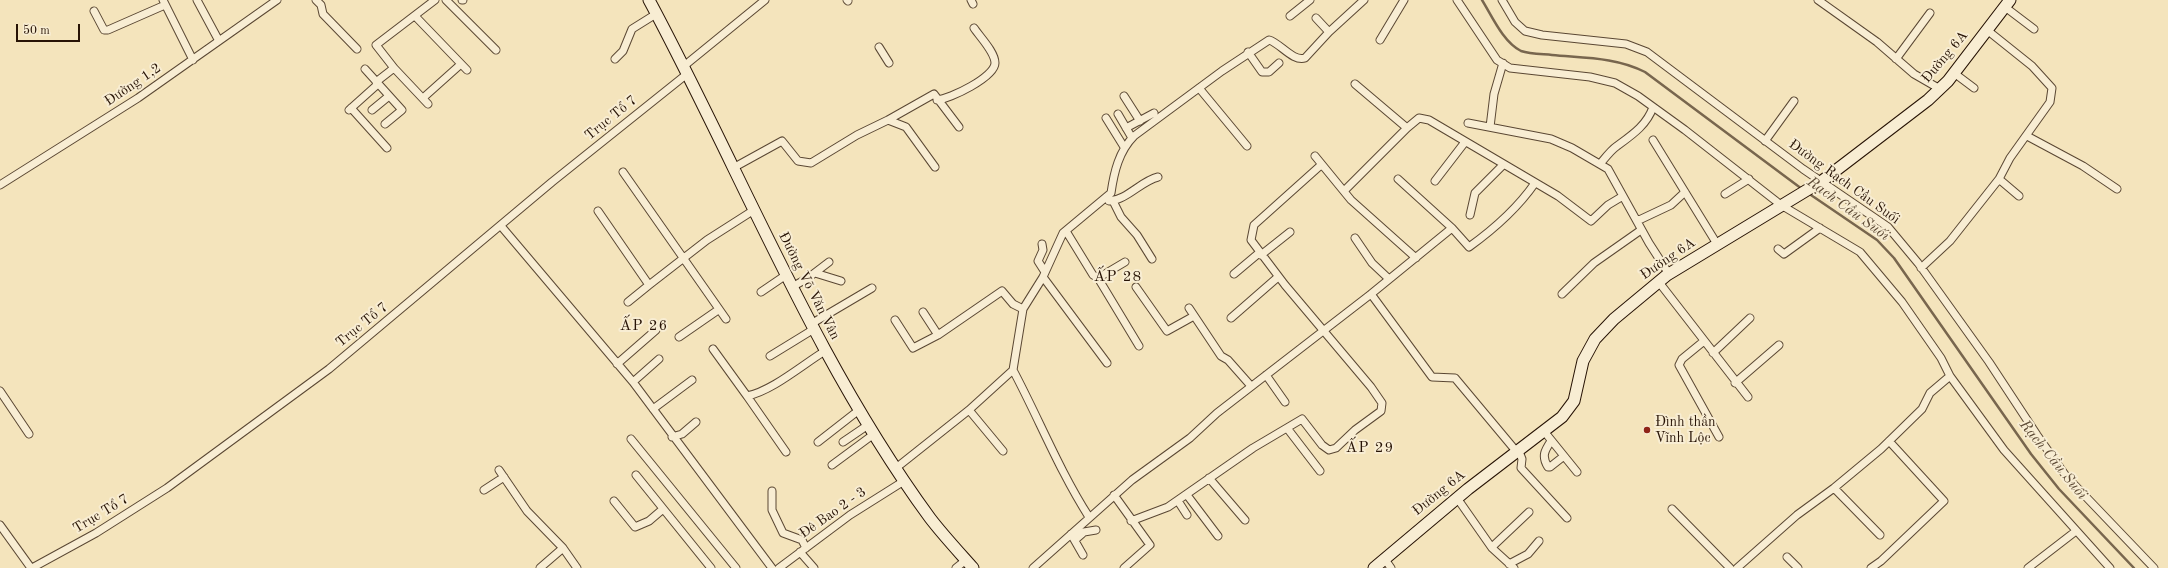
<!DOCTYPE html>
<html>
<head>
<meta charset="utf-8">
<style>
	body { margin:0 }
	#map { position:relative; width:2168px; height:568px; overflow:hidden; background:#f4e4bc; font-family:"Old Standard TT",serif }
	canvas { display:block }
	.scale { position:absolute; left:16px; top:24px; width:64px; height:18px; box-sizing:border-box; border:2px solid #271305; border-top:0; padding-left:5px; font-size:12px; line-height:14px; white-space:nowrap; color:#271305; -webkit-text-stroke:3px #f8edd3; paint-order:stroke }
</style>
</head>
<body>
<div id="map">
<canvas width="2168" height="568"></canvas>
<div class="scale">50 m</div>
</div>
<script>
const context = document.querySelector('canvas').getContext('2d');
context.lineJoin = 'round';
function trace(path, color, width, dash) {
  context.strokeStyle = color;
  context.lineWidth = width;
  context.lineCap = dash ? 'butt' : 'round';
  context.setLineDash(dash || []);
  context.stroke(path);
}
function write(font, color, halo, rows, align = 'center') {
  context.font = font + ' "Old Standard TT",serif';
  context.lineWidth = 4;
  context.setLineDash([]);
  context.textBaseline = 'middle';
  context.strokeStyle = halo;
  context.fillStyle = color;
  for (const [text, x, y, turn = 0] of rows) {
    context.save();
    context.translate(x, y);
    context.rotate((+turn || 0) * Math.PI / 180);
    context.textAlign = isNaN(turn) ? turn : align;
    if (halo) context.strokeText(text, 0, 0);
    context.fillText(text, 0, 0);
    context.restore();
  }
}
const stream = new Path2D(`
	M1482,0C1492,16 1503,42 1521,51C1530,54 1542,54 1552,55C1583,58 1616,57 1645,72L1802,189
	M1808,193L1877,240L1894,258L2031,454L2059,489L2134,568`);
const street = new Path2D(`
	M163,0L193,60
	M197,0L219,41
	M316,0L321,5L323,14L357,49
	M446,0L496,50
	M462,0H463
	M847,0L848,1
	M971,0L973,4
	M1457,0L1497,60L1510,68L1590,77L1615,83L1638,96L1685,130L1781,205L1860,252L1902,302L1941,358L1950,376L2004,450L2110,568
	M1502,0L1515,22L1525,31L1542,35L1626,44L1647,52L1803,169L1888,227L1918,263L1989,362L2037,435L2066,476L2154,568
	M1818,0L1877,42L1914,74L1940,89
	M2005,7L2034,29
	M94,11L104,30H108L165,5
	M415,16L467,70
	M1290,16L1310,0
	M1316,18L1329,32
	M1987,30L2032,66L2052,88L2050,102L2010,158L1999,179L2019,196
	M1380,40L1404,0
	M879,47L889,63
	M1248,52L1262,72H1269L1279,63
	M615,59L623,51L632,29L656,14
	M1896,59L1930,13
	M684,66L765,0
	M365,69L402,110L385,124
	M1954,73L1974,88
	M376,82L394,68
	M1355,84L1407,128
	M1199,88L1247,146
	M1124,96L1140,121
	M423,98L461,64
	M937,100C950,99 995,77 995,63C995,52 980,37 974,28
	M428,104L394,68L376,45L435,0
	M351,108L387,148
	M349,110L378,84
	M372,110L389,96
	M1118,114L1132,138
	M1106,118L1124,147
	M888,120L934,94L959,127
	M1468,123L1551,139L1572,148L1608,169L1649,243L1669,274
	M1490,127L1494,94L1503,63
	M1126,128L1154,113
	M2027,136L2083,166L2117,189
	M1653,140L1717,244
	M1765,141L1794,101
	M1315,156L1351,200L1416,258
	M1600,164C1605,158 1611,150 1617,146C1632,135 1647,125 1653,107
	M733,168L782,141L798,161L811,163L857,135L888,120L906,127L935,167
	M623,172L726,319
	M1398,179L1452,228
	M1435,181L1465,142
	M0,185L138,98L277,0
	M1345,190L1407,128L1419,118L1429,120L1558,196L1591,221L1608,205L1623,196
	M1725,194L1749,179
	M1109,201C1127,200 1141,181 1158,177
	M1113,201L1121,217L1137,235L1152,259
	M598,211L649,285L707,240L754,210
	M1470,215L1475,193L1503,165
	M1637,221L1671,205L1685,192
	M501,226L633,382L772,568
	M1066,231L1093,275L1098,278L1139,346
	M1355,238L1372,263L1389,279
	M1042,244L1043,250L1038,261L1045,272
	M1778,249L1784,254L1820,228
	M1261,255L1290,232
	M1921,268L1950,241L1999,179
	M815,273L841,281
	M1234,274L1259,253
	M1043,277L1107,363
	M1098,278L1125,262
	M1658,281L1748,397
	M792,287L808,278L829,262
	M1136,287L1167,331L1194,316
	M761,292L786,275
	M1371,294L1432,377L1455,378L1516,451
	M1562,294L1594,263L1641,230
	M628,302L649,285
	M1189,308L1221,356L1228,360L1251,386
	M923,312L938,335
	M1231,318L1278,277
	M895,320L913,348L938,335L1002,291L1013,304L1023,309
	M811,324L872,288
	M679,337L718,310
	M1704,341L1682,359L1679,365L1719,437
	M713,349L747,396C772,391 802,365 825,351
	M1713,353L1750,318
	M770,356L814,329
	M617,364L656,330
	M1013,370C1039,419 1059,470 1089,517
	M1266,375L1285,402
	M633,382L659,359
	M1735,383L1779,345
	M0,391L29,434
	M747,396L786,452
	M653,409L692,380
	M969,410L1003,451
	M1287,428L1320,471
	M1543,430L1577,472
	M672,437L682,434L696,422
	M631,439L736,568
	M1551,441C1545,450 1541,456 1548,467H1550L1564,456
	M818,442L859,410
	M843,442L868,425
	M1518,449L1522,459L1521,468L1567,518
	M832,465L874,434
	M896,468L969,410L1013,370L1023,309L1043,277L1063,233L1111,193C1114,172 1119,151 1134,136L1222,71L1269,40C1280,43 1293,62 1305,58L1329,32L1364,0
	M499,470L527,511L563,548L577,568
	M636,475L711,568
	M1209,478L1245,520
	M1834,488L1881,449L1922,409L1930,393L1950,376
	M484,490L504,477
	M772,491V510L783,533L802,540L806,548
	M1114,495L1150,545L1124,568
	M1187,495L1218,536
	M1457,498L1492,548L1514,568
	M614,501L635,527L649,521L663,509
	M1178,501L1187,515
	M1672,509L1730,568
	M1131,521L1168,507L1253,448L1302,419L1322,445L1329,450L1336,448L1355,430L1381,411L1382,403L1371,387L1285,285L1251,240L1254,225L1321,165
	M0,525L31,568
	M1071,534L1083,555
	M1076,539L1084,532L1096,530
	M1492,547L1529,512
	M800,552L814,568
	M1787,557L1798,568
	M1384,558L1391,568
	M1509,564L1528,554L1539,541
	M32,568L96,533L167,488L329,369L552,182L687,74
	M540,568L563,548
	M779,568L850,515L904,481
	M956,568L966,560
	M1033,568L1132,480L1190,438L1217,413L1371,294L1452,228L1469,247C1494,229 1517,209 1535,183
	M1737,568L1797,515L1834,488L1880,535
	M1871,568L1881,561L1944,501L1889,441
	M2028,568L2076,531`);
const secondary = new Path2D(`
	M649,0C742,173 813,358 930,518C943,535 958,551 973,568
	M1374,568L1468,489L1562,417L1574,401L1583,361L1595,339L1614,319L1667,275L1822,181L1928,100L1948,81L2010,0`);
const markers = [
	[1647,430,4,"#8f2418"]
];
const streetNames = [
	["Đường 6A",1945,57,-50],
	["Đường 1,2",133,85,-34],
	["Trục Tổ 7",611,118,-39],
	["Đường Rạch Cầu Suối",1844,182,36],
	["Đường 6A",1668,259,-34],
	["Đường Võ Văn Vân",809,286,63],
	["Trục Tổ 7",362,325,-39],
	["Đường 6A",1439,493,-39],
	["Đê Bao 2 - 3",833,513,-35],
	["Trục Tổ 7",101,514,-31]
];
const poiNames = [
	["Đình thần",1655,422],
	["Vĩnh Lộc",1655,438]
];
const waterNames = [
	["Rạch Cầu Suối",1848,209,36],
	["Rạch Cầu Suối",2053,460,51]
];
const neighbourhoodNames = [
	["ẤP 28",1118,277],
	["ẤP 26",644,326],
	["ẤP 29",1370,448]
];
trace(stream, '#78664e', 2.5);
trace(street, '#5a4733', 9);
trace(secondary, '#271305', 13);
trace(street, '#f8edd3', 7);
trace(secondary, '#f8edd3', 11);
for (const [x, y, r, color] of markers) {
  const dot = new Path2D();
  dot.arc(x, y, r, 0, 2 * Math.PI);
  context.fillStyle = color;
  context.fill(dot);
  trace(dot, '#f8edd3', 1.5);
}
write('14px', '#271305', '#f8edd3', streetNames);
write('14px', '#271305', '#f8edd3', poiNames, 'left');
write('italic 15px', '#5d4a35', '#f8edd3', waterNames);
context.letterSpacing = '1px';
write('15px', '#271305', '#f8edd3', neighbourhoodNames);
context.letterSpacing = '0px';
</script>
</body>
</html>
